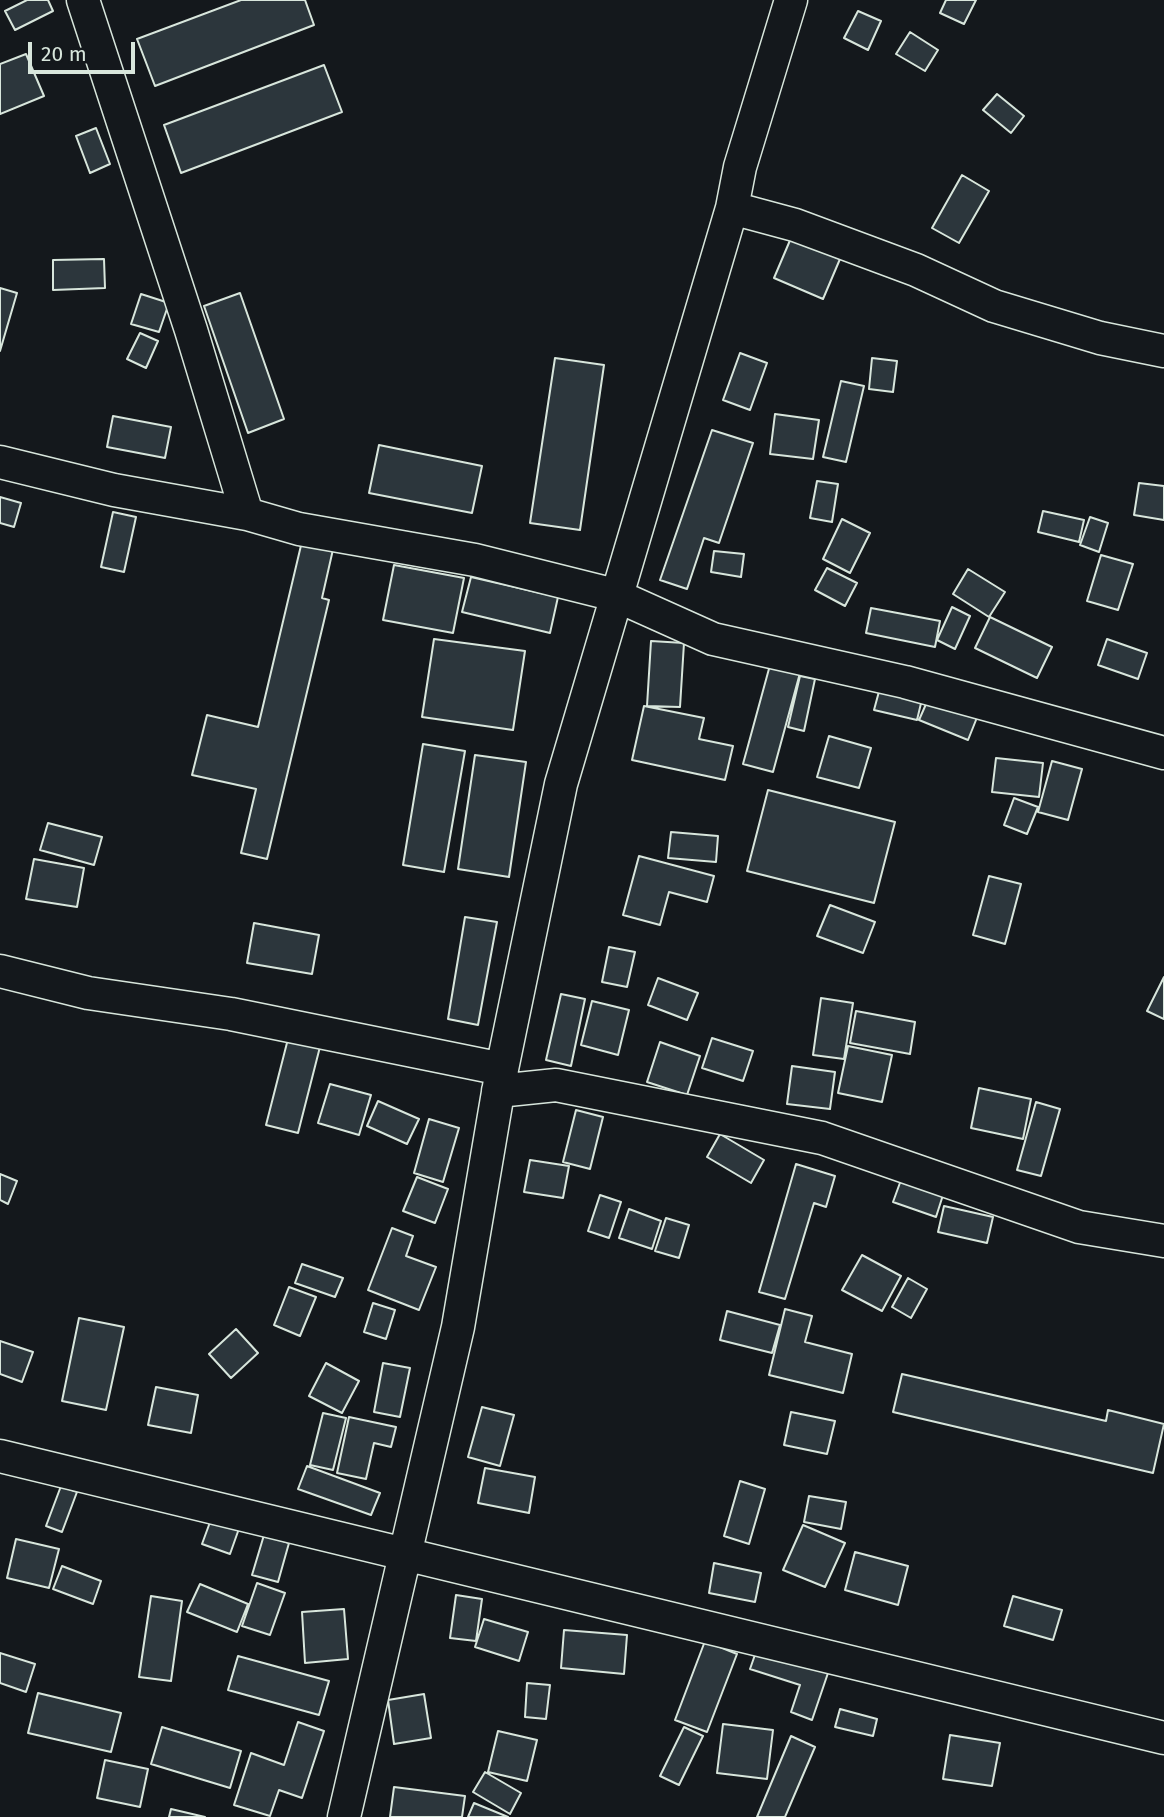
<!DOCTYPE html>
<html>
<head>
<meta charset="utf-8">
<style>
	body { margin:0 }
	#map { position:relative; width:1164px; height:1817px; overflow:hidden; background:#14181c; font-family:"Fira Sans",sans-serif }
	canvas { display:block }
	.scale { position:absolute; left:28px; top:42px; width:107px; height:32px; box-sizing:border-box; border:4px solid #d8e6dc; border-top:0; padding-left:9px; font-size:21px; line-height:24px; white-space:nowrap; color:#d8e6dc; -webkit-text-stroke:5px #14181c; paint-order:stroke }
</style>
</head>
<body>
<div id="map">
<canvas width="1164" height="1817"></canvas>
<div class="scale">20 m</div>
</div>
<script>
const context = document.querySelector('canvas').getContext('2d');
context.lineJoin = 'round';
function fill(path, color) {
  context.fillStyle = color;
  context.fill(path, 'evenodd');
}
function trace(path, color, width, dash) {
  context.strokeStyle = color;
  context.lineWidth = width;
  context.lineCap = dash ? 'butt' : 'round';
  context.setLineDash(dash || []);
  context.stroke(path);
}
const building = new Path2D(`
	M27,0H48L53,11L15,30L5,11Z
	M241,0H305L314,25L155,86L137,39Z
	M946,0H976L964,24L940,13Z
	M858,11L881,21L868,50L844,38Z
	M910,32L938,50L925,71L896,54Z
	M26,54L44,96L0,114V64Z
	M324,65L342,112L181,173L164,125Z
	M997,94L1024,116L1011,133L983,110Z
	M96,128L110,164L90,173L76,136Z
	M962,175L989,191L959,243L932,228Z
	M791,238L840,259L823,299L774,278Z
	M104,259L105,288L53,290V260Z
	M0,288L17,293L0,351Z
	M240,293L284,419L248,433L204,306Z
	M141,294L169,303L159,332L131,324Z
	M140,333L158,341L146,368L127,359Z
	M740,353L767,363L750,410L723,400Z
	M555,358L604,365L580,530L530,523Z
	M872,358L897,361L893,392L869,389Z
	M841,381L864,386L846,462L823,457Z
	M775,414L819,420L813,459L770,454Z
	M113,416L171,427L165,458L107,447Z
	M712,430L753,443L719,543L704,538L687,589L660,580Z
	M379,445L482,466L472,513L369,493Z
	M817,481L838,484L832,522L810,518Z
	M1139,483L1164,486V520L1134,515Z
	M0,497L21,503L14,527L0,523Z
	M1043,511L1084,520L1079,542L1038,532Z
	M113,512L136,517L124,572L101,567Z
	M1090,517L1108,523L1099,552L1080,545Z
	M842,519L870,533L850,573L823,559Z
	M303,537L334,545L322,598L329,600L267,859L241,853L256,789L192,775L207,715L258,727Z
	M714,551L744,554L741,577L711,572Z
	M1101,555L1133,564L1118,610L1087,601Z
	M394,565L464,578L453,633L383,620Z
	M827,568L857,583L845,606L815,590Z
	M968,569L1005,592L989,617L953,594Z
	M471,577L558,597L550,633L462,612Z
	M952,607L970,616L955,649L937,640Z
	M871,608L940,621L935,647L866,633Z
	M990,617L1052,647L1037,678L975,648Z
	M434,639L525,651L513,730L422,717Z
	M1107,639L1147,653L1138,679L1098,665Z
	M651,641L684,643L680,707L647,706Z
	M770,665L800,673L773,772L743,764Z
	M800,676L815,679L804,731L788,727Z
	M881,684L923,695L917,720L874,710Z
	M930,695L978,715L968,740L919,720Z
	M644,706L704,718L699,739L733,746L725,780L632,760Z
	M829,736L871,748L859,788L817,777Z
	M423,744L465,751L444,872L403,865Z
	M475,755L526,762L509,877L458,869Z
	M996,758L1043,763L1039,797L992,792Z
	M1052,761L1082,769L1068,820L1038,812Z
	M768,790L895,822L874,903L747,871Z
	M1014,798L1038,807L1027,834L1004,825Z
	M48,823L102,837L94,865L40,850Z
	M671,832L718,836L716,862L668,858Z
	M639,856L714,876L707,902L669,892L660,925L623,915Z
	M34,859L84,868L77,907L26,899Z
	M989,876L1021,884L1005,944L973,935Z
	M830,905L875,922L863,953L817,936Z
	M465,917L497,922L478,1025L448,1019Z
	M254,923L319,935L312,974L247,963Z
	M609,947L635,952L627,987L602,982Z
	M1164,977V1019L1147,1011Z
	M658,978L698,993L687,1020L648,1005Z
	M561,994L585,999L571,1066L546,1060Z
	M821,998L853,1003L844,1059L813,1055Z
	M592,1001L629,1010L618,1055L581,1045Z
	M856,1011L915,1022L910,1054L850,1043Z
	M290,1031L322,1039L298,1133L266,1125Z
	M712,1038L753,1051L743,1081L702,1068Z
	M660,1042L700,1056L687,1095L647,1082Z
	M848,1046L892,1055L882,1102L838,1093Z
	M792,1066L835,1072L830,1109L787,1104Z
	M330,1084L371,1095L359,1135L318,1123Z
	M979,1088L1031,1099L1023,1139L971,1128Z
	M378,1101L419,1119L407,1144L367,1126Z
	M1036,1102L1060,1109L1041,1176L1017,1170Z
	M576,1110L603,1117L590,1169L563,1162Z
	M429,1119L459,1128L443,1182L414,1173Z
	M720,1134L764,1160L751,1183L707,1157Z
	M530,1160L569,1166L563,1198L524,1192Z
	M796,1164L835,1176L826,1207L814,1203L785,1299L759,1292Z
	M0,1174L17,1181L8,1204L0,1200Z
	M417,1177L448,1189L435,1223L403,1211Z
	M901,1180L943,1195L936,1217L893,1202Z
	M600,1195L621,1202L609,1238L588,1231Z
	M944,1206L993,1217L987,1243L938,1232Z
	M629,1209L661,1221L652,1249L619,1238Z
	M666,1218L689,1225L679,1258L655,1251Z
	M392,1228L413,1236L406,1256L436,1267L419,1310L368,1290Z
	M862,1255L901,1276L882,1311L842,1290Z
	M302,1264L343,1278L335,1297L295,1283Z
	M908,1278L927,1289L911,1318L892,1307Z
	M289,1287L316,1297L300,1336L274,1325Z
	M373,1303L395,1310L386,1339L364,1332Z
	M785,1309L812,1316L805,1342L852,1354L843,1393L769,1375Z
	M727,1311L780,1325L772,1353L720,1340Z
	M79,1318L124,1327L106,1410L62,1401Z
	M236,1329L258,1353L231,1378L209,1354Z
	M0,1341L33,1352L22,1382L0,1374Z
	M326,1363L359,1381L342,1413L309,1396Z
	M383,1363L410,1368L400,1417L374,1412Z
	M902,1374L1106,1421L1108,1410L1164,1424L1153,1473L893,1412Z
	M156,1387L198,1395L191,1433L148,1425Z
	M482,1407L514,1415L500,1466L468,1457Z
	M791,1412L835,1421L827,1454L784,1445Z
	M323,1413L346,1418L333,1470L310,1465Z
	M349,1417L396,1427L391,1447L374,1443L366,1479L337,1473Z
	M307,1466L380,1493L371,1515L298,1489Z
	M485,1468L535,1477L529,1513L478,1503Z
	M740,1481L765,1489L749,1544L724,1536Z
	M61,1486L77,1492L62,1532L46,1526Z
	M809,1496L846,1502L841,1529L804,1522Z
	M213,1514L241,1523L230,1554L202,1544Z
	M803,1525L845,1543L825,1587L783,1570Z
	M264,1535L289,1543L278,1582L252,1575Z
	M16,1539L59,1549L49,1588L7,1578Z
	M855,1552L908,1566L898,1605L845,1590Z
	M714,1563L761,1573L755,1602L709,1593Z
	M62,1566L101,1581L93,1604L53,1589Z
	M257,1583L285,1593L270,1635L242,1626Z
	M200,1584L248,1604L237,1632L187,1612Z
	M456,1595L482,1599L476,1641L450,1638Z
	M151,1596L182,1601L171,1681L139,1677Z
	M1013,1596L1062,1610L1053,1640L1004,1626Z
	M344,1609L348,1659L305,1663L302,1612Z
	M484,1619L528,1632L519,1661L475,1647Z
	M564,1630L627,1635L624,1674L561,1668Z
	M705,1641L737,1654L707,1732L675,1720Z
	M757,1649L828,1673L812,1720L791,1712L800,1685L750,1669Z
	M0,1653L35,1664L26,1692L0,1683Z
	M238,1656L329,1681L319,1715L228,1690Z
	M527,1683L550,1685L546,1719L525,1717Z
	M38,1693L121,1713L111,1752L28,1733Z
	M424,1694L431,1738L394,1744L388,1700Z
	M840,1709L877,1719L873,1736L835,1727Z
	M298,1722L324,1731L302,1798L279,1790L270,1816L234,1805L251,1753L284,1765Z
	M723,1724L773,1730L767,1779L717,1773Z
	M162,1727L241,1751L230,1788L151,1764Z
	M684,1727L703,1736L679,1785L660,1776Z
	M498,1731L537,1740L527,1781L488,1772Z
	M950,1735L1000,1743L992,1786L943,1779Z
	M791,1736L815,1747L785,1817H757Z
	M105,1760L148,1769L140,1807L97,1798Z
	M485,1772L521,1793L510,1814L473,1792Z
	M394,1787L465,1796L462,1817H390Z
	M474,1803L508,1817H468Z
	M171,1809L205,1817H169Z`);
const minor = new Path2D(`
	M83,0L191,330L247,514
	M732,208L795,225L916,270L994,306L1100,338L1164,351
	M0,462L114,490L247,514L299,529L475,560L615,595L713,639L905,682L1164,753
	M0,971L88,993L231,1014L502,1069
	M498,1091L556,1085L822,1138L1079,1227L1164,1241
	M0,1456L1164,1738
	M344,1817L458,1327L502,1069L561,784L732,208L740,167L791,0`);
fill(building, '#2c363c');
trace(building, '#d8e6dc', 2);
trace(minor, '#d8e6dc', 35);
trace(minor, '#14181c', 32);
</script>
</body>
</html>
